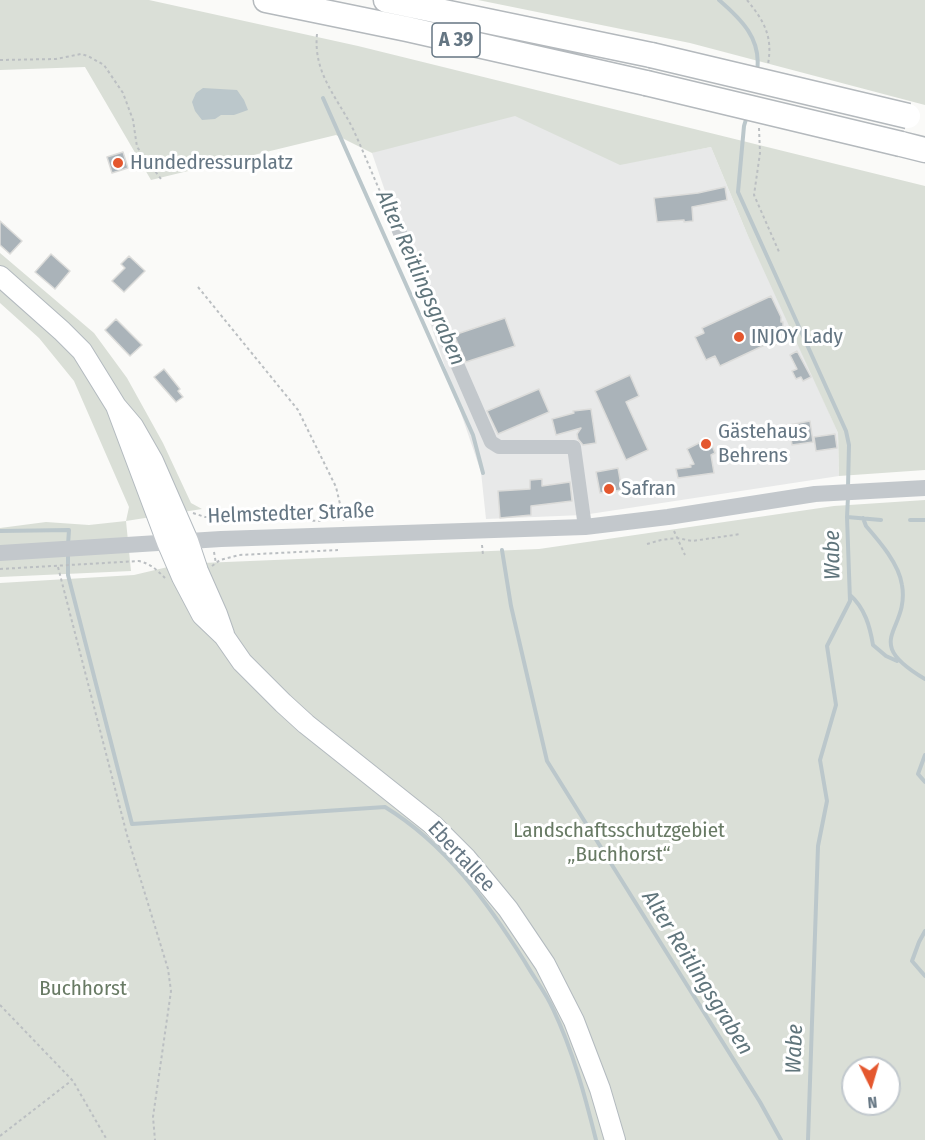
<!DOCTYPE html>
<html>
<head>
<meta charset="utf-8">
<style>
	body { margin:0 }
	#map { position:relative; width:925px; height:1140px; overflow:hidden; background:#fafaf8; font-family:"Fira Sans Condensed",sans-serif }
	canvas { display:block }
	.north { position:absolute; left:841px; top:1056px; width:60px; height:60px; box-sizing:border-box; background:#fff; border:2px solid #c1c8cd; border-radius:50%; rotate:175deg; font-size:16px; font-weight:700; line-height:24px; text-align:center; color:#657683 }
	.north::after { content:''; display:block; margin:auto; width:21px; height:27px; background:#e4572e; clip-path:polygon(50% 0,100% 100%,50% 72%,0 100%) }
</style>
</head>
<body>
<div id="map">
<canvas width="925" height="1140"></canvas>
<div class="north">N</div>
</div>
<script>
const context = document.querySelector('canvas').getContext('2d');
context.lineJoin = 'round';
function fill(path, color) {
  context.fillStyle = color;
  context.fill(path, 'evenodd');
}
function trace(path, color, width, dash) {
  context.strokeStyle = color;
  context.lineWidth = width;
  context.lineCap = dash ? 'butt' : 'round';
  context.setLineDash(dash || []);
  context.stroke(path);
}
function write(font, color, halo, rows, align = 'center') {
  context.font = font + ' "Fira Sans Condensed",sans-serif';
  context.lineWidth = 6;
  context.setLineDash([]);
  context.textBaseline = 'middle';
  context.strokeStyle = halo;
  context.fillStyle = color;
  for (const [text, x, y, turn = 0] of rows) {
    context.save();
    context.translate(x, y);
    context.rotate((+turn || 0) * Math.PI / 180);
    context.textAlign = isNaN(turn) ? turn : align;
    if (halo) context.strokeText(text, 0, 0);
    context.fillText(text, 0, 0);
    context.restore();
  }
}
const built = new Path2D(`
	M505,105L621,164L711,147L748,236L776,293L838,433L839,476L583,515L486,519L481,472L372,153L427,131Z`);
const green = new Path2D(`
	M0,0H149L358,46L925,186V470L839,476L838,433L748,236L711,147L620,165L515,116L372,153L336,135L151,180L85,67L0,70Z
	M478,0H925V105L690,43Z
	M0,253L94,333L127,378L163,443L191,503L202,509L126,521L131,571L0,577V528L46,522L89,525L126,521L129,507L74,381L39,338L0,303Z
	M925,500V1140H0V583L134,575L172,566L202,563L539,549L834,506ZM853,1068H889V1104H853Z`);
const water = new Path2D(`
	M203,88L237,90L244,100L248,110L234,115H221L215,119L202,120L195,111L192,102L196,93Z`);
const stream = new Path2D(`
	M719,0C741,19 762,39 757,71
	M323,98L473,435L483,473
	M747,116L744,126L738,192L846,431L849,445L848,487
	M847,517L881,520
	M863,518L866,526C880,542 899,564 902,585C910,632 859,640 925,679
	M910,520H925
	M0,531L69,530L68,545
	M502,550L511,606L547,761L760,1102L781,1140
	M68,552V575L132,824L385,807C446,844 488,903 525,962C534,978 546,993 553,1009C573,1051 585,1096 596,1140
	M850,595C865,608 870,627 873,645L886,656L897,661
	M925,755L918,774L925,782
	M925,931L919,942L912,961L925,976
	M808,1140L818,846L827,801L820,760L836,705L827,646L850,601L847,517L848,497`);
const building = new Path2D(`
	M123,152L128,168L112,173L107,157Z
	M725,187L727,200L692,207L693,221L684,222V220L657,222L654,198L698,193Z
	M0,221L22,241L10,254L0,245Z
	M51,254L70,271L55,289L35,272Z
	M129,256L145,271L124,292L112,281L125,268L121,264Z
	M771,296L781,317V322H783V334H778L781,342L772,346L767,344L720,366L715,356L706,360L695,337L704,333L702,328Z
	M505,318L515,346L466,362L454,335Z
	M116,319L142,345L130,356L105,330Z
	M797,351L811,377L803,381L801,377L796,379L792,371L797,369L790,355Z
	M164,369L180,389L178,391L183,397L176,402L154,377Z
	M630,375L639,396L626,402L648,450L626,460L595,391Z
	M539,389L549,412L498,434L487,411Z
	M591,409L596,443L583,445L578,439L577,434L581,428L556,435L552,419L574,413L573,411Z
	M810,421L813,442L792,445L789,425Z
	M835,434L837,448L816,451L814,437Z
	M709,438L715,453L711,455L714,473L678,478L676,469L691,467L690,465L694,464L687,449Z
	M618,468L622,490L600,493L596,472Z
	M542,479V486L570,482L572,501L531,506V515L500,518L498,491L530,489V480Z`);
const path = new Path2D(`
	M747,0C764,21 773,36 768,64
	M317,34C313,73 337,97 353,129C365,155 375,181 387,207
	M0,60L56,59L81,54L88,56L104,65L123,93L133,120L137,147L161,179
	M759,128L760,153L754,195L780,254
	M198,287L298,410L336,487L344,521
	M193,513L205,517L321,521
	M674,531L685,555
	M647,544L661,540L677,538L692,541L741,534
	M482,545L483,555
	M214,552L216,564
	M212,566L220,560L239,555L338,550
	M58,567L127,835L168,969L171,991L153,1117L155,1140
	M0,569L139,561C151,564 157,570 165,578
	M0,1005L73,1081L107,1140
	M0,1136L71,1081`);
const minor = new Path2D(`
	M393,217L491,442L499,447H574L585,527`);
const tertiary = new Path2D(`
	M0,553L221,539L585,527L668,517L815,494L925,488`);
const secondary = new Path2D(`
	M0,276L62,331L82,351L116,406L133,426L153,461L188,541L198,571L217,614L224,634
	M116,406L167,542L182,577L202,615L224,636L242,662L283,703L306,724L433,825L466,858L508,909L545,964L574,1021L600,1089L615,1140`);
const motorway = new Path2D(`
	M266,0L407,29L646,83
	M386,0L651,55
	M901,144L925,150`);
const motorwayBridge = new Path2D(`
	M651,55L908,116
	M646,83L901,144`);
const markers = [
	[118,163,6,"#e4572e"],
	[739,337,6,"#e4572e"],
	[706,444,6,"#e4572e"],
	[609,489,6,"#e4572e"]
];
const shields = [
	[456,40,48]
];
const shieldNames = [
	["A 39",456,40]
];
const poiNames = [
	["Hundedressurplatz",130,163],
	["INJOY Lady",751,337],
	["Gästehaus",718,432],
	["Behrens",718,456],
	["Safran",621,489]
];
const streetNames = [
	["Helmstedter Straße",291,514,-2],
	["Ebertallee",461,857,47]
];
const parkNames = [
	["Landschaftsschutzgebiet",619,831],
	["„Buchhorst“",619,855],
	["Buchhorst",83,989]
];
const waterNames = [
	["Alter Reitlingsgraben",420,278,66],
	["Wabe",833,555,-91],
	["Alter Reitlingsgraben",697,973,58],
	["Wabe",795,1049,-88]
];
fill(built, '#e8e9e9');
fill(green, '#dadfd7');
fill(water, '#bbc7cb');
trace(stream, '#bbc7cb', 4);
fill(building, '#aab3b9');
trace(building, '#dcdcda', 1.5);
trace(secondary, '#b3babf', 22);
trace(motorway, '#b4b9bd', 27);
trace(path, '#bbbfc2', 2, [3, 3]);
trace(minor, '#c3c8cc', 14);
trace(tertiary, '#c3c8cc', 16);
trace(secondary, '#fff', 20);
trace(motorway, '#fff', 24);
trace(motorwayBridge, '#b4b9bd', 27, []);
trace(motorwayBridge, '#fff', 24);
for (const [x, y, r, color] of markers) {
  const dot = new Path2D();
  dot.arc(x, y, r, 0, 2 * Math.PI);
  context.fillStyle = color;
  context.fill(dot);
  trace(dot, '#fff', 2);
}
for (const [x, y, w] of shields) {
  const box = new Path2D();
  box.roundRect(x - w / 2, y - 17, w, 34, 4.5);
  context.fillStyle = '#fff';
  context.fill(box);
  trace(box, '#657683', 1.5);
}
write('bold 20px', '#657683', null, shieldNames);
write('21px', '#657683', '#fff', poiNames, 'left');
write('21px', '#657683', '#fff', streetNames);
write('21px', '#687a64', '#fff', parkNames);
write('italic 22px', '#60757c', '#fff', waterNames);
</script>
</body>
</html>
